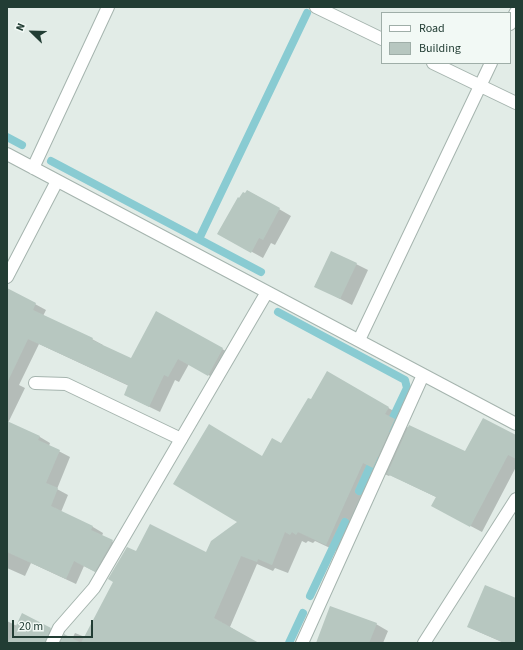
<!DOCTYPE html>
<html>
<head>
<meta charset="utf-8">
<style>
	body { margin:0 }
	#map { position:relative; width:523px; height:650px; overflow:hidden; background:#e2ece7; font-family:"Source Sans 3",sans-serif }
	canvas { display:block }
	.frame { position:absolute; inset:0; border:8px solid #223d34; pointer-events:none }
	.legend { position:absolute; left:381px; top:12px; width:130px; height:52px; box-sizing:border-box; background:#f2f9f5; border:1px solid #9faea8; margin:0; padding:5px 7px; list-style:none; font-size:12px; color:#223d34 }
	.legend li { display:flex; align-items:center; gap:8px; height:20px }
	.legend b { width:20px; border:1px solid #9faea8 }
	.north { position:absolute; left:12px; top:12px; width:40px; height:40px; -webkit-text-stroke:3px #f2f9f5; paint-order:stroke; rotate:293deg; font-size:11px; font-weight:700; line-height:16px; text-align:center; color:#223d34 }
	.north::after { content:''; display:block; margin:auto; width:14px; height:18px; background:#223d34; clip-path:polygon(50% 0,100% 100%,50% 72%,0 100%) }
	.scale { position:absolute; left:12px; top:620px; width:81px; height:18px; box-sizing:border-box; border:2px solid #223d34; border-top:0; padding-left:5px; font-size:12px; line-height:14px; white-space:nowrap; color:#223d34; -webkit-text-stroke:3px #f2f9f5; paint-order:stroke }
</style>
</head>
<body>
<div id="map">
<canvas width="523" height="650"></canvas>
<div class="frame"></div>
<ul class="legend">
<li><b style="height:5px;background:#fff"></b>Road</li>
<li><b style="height:11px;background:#b7c7c0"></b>Building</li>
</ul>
<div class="north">N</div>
<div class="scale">20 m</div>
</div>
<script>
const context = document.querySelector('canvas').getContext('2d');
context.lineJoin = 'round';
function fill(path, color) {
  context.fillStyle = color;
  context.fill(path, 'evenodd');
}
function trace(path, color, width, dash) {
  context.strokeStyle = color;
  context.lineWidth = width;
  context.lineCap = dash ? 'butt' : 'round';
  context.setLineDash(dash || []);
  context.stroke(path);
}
const shadow = new Path2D(`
	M248,191L291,216L275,245L271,243L263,258L218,233Z
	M332,252L368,270L352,305L315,286Z
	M13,292L46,310L43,316L92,339L103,345L102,346L131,359L157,313L233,355L219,381L189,364L179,382L175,380L160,412L125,395L129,386L39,344L19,385L25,388L8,423L40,437L50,443L49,446L70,457L57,489L68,495L61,512L93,527L103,533L102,536L123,547L106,577L84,566L76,584L31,563L25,576L7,568V304Z
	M328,373L404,417L401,424L409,428L465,452L516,437V467L482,532L444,512L436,497L390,475L389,476L380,472L343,554L315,541L313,543L308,541L306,543L302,541L288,573L275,568L273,571L257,564L230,627L256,643H172L207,553L239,522L262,457L282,444L311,401Z
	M127,548L150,643H7V621L17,626L50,629L64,637L72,639L75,633L85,637L114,582Z
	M516,599V643H504L479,632L469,627Z
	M376,624L388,631L383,643H317Z`);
const stream = new Path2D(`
	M7,137L22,145
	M51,161L261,272
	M199,239L307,13
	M278,312L405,380L407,388L388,428
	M359,491L374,458
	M310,596L345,522
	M289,643L303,613`);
const building = new Path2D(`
	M247,190L280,208L263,240L259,238L251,253L217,234L238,197L239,198L243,192L245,193Z
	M331,251L357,263L340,299L314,287Z
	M7,288L36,303L33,310L93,338L92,340L131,358L156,311L223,348L208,376L178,359L168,377L164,375L149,407L124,395L128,385L28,339L7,383Z
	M327,371L389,407L385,414L395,419L373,468L363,463L326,545L298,532L296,535L292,532L290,535L285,532L272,565L258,559L257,562L241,556L214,618L259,643H60L64,634L81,643L113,582L108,579L127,547L136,551L150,524L206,552L211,541L237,522L173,484L209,424L262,456L272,438L281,443L308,398L311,399Z
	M483,418L516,435V459L508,455L470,527L431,506L436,497L387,474L409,425L465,451Z
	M7,421L40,436L38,440L60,450L46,483L58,488L51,506L93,526L91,530L113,540L95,572L74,561L66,579L7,552Z
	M485,585L516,598V643H505L467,627Z
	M330,606L377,623L369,643H316Z
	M22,613L51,628L45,643H8Z`);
const service = new Path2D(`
	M35,383L66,384L181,439`);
const minor = new Path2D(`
	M316,7L382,39
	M510,24L516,12
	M433,63L516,103
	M7,154L516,424
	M33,168L108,7
	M7,277L57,181
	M359,340L491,63
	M52,643L59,628L94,588L267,292
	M302,643L423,375
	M424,643L516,499`);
fill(shadow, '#0003');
trace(stream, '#89cbd2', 8);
fill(building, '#b7c7c0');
trace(service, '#a5b4ae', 14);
trace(minor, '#a5b4ae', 14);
trace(service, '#fff', 12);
trace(minor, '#fff', 12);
</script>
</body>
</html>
